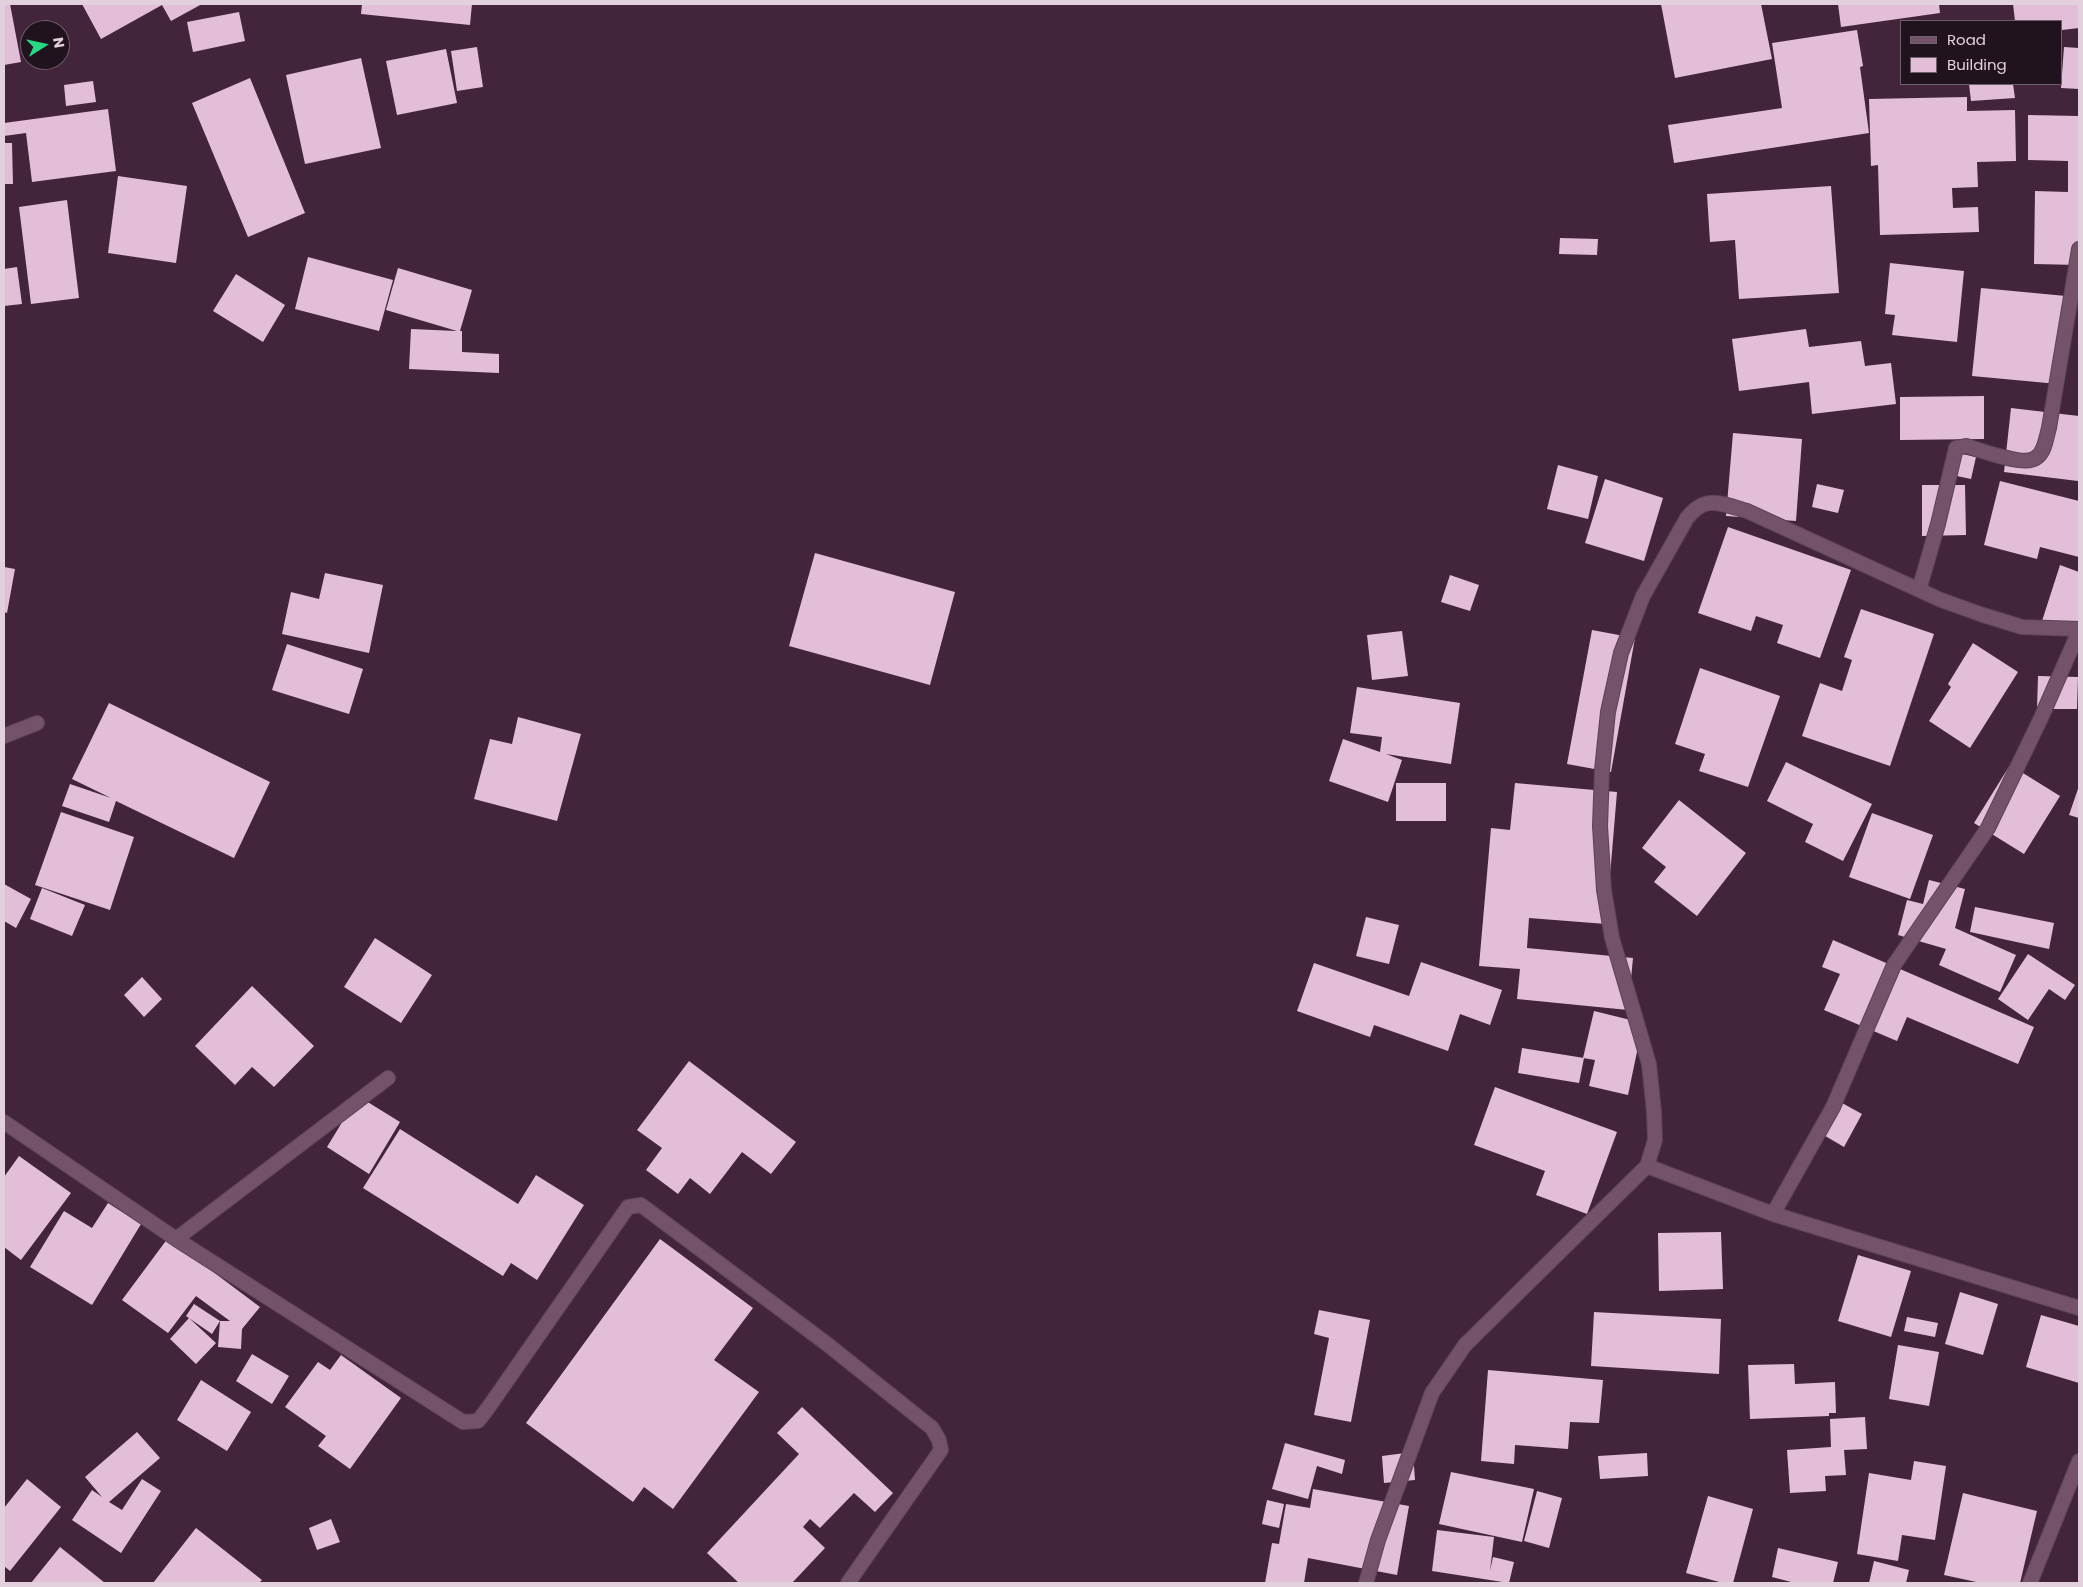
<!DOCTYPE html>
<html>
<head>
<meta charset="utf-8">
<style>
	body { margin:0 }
	#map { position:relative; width:2083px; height:1587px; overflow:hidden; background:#42253b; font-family:Poppins,sans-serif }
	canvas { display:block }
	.frame { position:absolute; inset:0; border:5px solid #e3d0dd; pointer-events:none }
	.legend { position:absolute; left:1900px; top:20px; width:162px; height:65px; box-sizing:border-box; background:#20131d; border:1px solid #6e5f6a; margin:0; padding:6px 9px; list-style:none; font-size:15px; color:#e3d0dd }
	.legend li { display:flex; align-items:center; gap:10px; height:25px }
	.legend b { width:25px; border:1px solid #6e5f6a }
	.north { position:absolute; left:20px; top:20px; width:50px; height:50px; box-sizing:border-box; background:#20131d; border:1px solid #6e5f6a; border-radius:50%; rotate:80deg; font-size:14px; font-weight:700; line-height:20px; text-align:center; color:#e3d0dd }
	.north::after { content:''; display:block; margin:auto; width:18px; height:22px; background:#27d885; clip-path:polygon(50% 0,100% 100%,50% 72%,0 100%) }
</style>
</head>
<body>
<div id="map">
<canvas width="2083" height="1587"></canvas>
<div class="frame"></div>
<ul class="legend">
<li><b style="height:6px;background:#73526a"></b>Road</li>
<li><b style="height:14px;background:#e3bed9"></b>Building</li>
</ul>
<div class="north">N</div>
</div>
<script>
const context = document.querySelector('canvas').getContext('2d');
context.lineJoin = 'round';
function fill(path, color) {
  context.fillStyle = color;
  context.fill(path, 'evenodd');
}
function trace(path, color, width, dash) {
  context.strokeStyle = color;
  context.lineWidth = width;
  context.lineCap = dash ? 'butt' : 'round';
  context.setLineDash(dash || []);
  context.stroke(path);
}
const building = new Path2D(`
	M4,4H10L21,62L4,65Z
	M82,4H202L171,21L162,5L101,39Z
	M362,4H472L470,25L361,14Z
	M1661,4H1761L1772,59L1675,78Z
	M1838,4H1939L1940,13L1841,27Z
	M2013,4H2079V28L2062,30V21H2015Z
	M239,12L245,41L193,52L187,22Z
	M1857,30L1863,66L1860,67L1869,133L1674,163L1668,125L1782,108L1772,43Z
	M477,47L483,87L457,91L451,51Z
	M2064,47L2079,48V89L2061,88Z
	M446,49L457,103L397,115L386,61Z
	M361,58L381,148L305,164L286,75Z
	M250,78L305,213L248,237L192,103Z
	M93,81L96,102L66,106L64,85Z
	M1969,84H2013L2015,98L1971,101Z
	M1967,97V111L2015,110L2016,161L1977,162L1978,187L1952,188L1953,208L1978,207L1979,232L1880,235L1878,165L1871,166L1869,99Z
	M108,109L116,171L32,182L26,133L4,136V123Z
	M2028,115L2079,116V265L2034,264L2035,191L2068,192V161L2028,160Z
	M4,143H12L13,184H4Z
	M118,176L187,186L176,263L108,253Z
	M1831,186L1839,293L1739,299L1735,240L1710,242L1707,194Z
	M67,200L79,298L31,304L19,207Z
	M1560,238L1598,239L1597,255L1559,254Z
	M308,257L393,280L379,331L295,309Z
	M1890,263L1964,271L1957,342L1892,335L1895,315L1885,314Z
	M17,267L22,304L4,306V269Z
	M398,268L472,290L460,331H462V352L499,354V373L409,369L411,329L457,331L386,310Z
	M236,274L285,305L263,342L213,311Z
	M1981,288L2066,296L2058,384L1972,376Z
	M1806,329L1809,347L1861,341L1865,366L1891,363L1896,404L1812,414L1809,382L1739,391L1732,339Z
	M1984,396V439L1900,440V397Z
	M2011,408L2079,416L2078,481L2004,472Z
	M1733,433L1802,439L1796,521L1726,516Z
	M1948,451L1976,457L1971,479L1943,473Z
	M1558,465L1598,476L1588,519L1547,509Z
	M1605,479L1663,498L1644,561L1585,543Z
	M2000,481L2079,501V557L2040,547L2037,559L1984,545Z
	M1817,484L1844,490L1838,513L1812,507Z
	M1922,485H1965L1966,535L1922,536Z
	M1728,527L1851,570L1820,658L1777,643L1783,625L1756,616L1751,631L1698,613Z
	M815,553L955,592L930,685L789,646Z
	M2060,565L2079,572V624L2076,632L2042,621Z
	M4,567L15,569L7,613L4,612Z
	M325,573L383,585L369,653L282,634L291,592L319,599Z
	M1450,575L1479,585L1470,611L1441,602Z
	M1861,609L1934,634L1890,766L1802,736L1820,683L1842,691L1852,660L1844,657Z
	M1592,630L1635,638L1611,772L1567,764Z
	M1402,631L1408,676L1372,680L1367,635Z
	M1973,643L2018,672L1970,748L1929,721L1951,687L1948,684Z
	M287,644L363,669L349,714L272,690Z
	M1700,668L1780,696L1748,787L1699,771L1705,754L1675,744Z
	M2038,676L2078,677L2077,709H2037Z
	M1357,687L1460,703L1451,764L1386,754L1402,760L1388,802L1329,781L1343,739L1380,752L1382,737L1350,733Z
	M109,703L270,782L234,858L116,801L109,822L62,806L70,784L111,798L72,779Z
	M518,717L581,734L557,821L474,799L490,739L512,744Z
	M1786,762L1872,804L1843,861L1805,842L1813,824L1767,801Z
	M2010,765L2060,796L2024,854L1974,823Z
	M1396,783H1446V821H1396Z
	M1515,783L1617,792L1606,924L1529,918L1527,948L1633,958L1628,1010L1517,999L1520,969L1479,966L1491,828L1510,830Z
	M2079,786V818L2069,815Z
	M1679,800L1746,853L1697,916L1654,882L1666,867L1642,848Z
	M61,812L134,837L110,910L35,885Z
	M1872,813L1933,835L1910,899L1849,877Z
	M1929,880L1965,889L1955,928L2016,955L2000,992L1939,965L1946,949L1898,935L1907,900L1923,904Z
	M4,884L31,899L16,928L4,921Z
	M42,888L85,905L72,936L30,919Z
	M1975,907L2054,923L2049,949L1970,932Z
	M1366,917L1399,925L1389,964L1356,956Z
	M375,938L432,975L401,1023L344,987Z
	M1833,940L2034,1027L2018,1064L1907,1017L1897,1041L1824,1010L1840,974L1822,967Z
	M2028,954L2075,985L2065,1000L2049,989L2028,1020L1998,999Z
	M1421,962L1502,990L1490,1025L1460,1014L1448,1051L1374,1025L1370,1037L1297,1011L1314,963L1409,996Z
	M142,977L162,999L144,1017L124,995Z
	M252,986L314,1046L274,1087L252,1067L235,1085L195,1046Z
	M1594,1011L1643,1023L1628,1095L1589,1086L1595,1060L1583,1058Z
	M1522,1048L1584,1058L1579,1083L1518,1073Z
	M689,1061L796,1142L771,1174L742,1152L710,1194L690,1178L678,1194L646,1170L662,1148L637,1130Z
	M1495,1087L1617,1132L1587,1214L1536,1195L1545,1171L1474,1145Z
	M358,1096L400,1122L369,1174L327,1147Z
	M1833,1098L1862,1114L1844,1147L1815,1130Z
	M400,1129L518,1204L536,1175L584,1205L537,1280L511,1263L503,1276L363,1188Z
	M19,1156L71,1193L21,1260L4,1247V1177Z
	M108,1203L141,1224L92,1305L30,1267L64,1211L92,1228Z
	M1721,1232L1723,1289L1659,1291L1658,1233Z
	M168,1238L260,1307L242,1329L241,1349L218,1347L220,1321L212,1334L186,1316L194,1304L220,1321H230L196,1296L168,1333L122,1300Z
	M660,1239L753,1308L714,1360L759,1392L673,1509L644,1487L633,1502L526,1423Z
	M1858,1255L1911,1271L1891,1337L1838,1321Z
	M1960,1292L1998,1304L1983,1355L1945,1344Z
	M1319,1310L1370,1320L1351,1422L1314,1415L1329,1338L1314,1334Z
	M1594,1312L1721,1319L1719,1374L1591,1366Z
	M2041,1315L2079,1326V1383L2026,1367Z
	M1907,1317L1938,1323L1935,1337L1904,1331Z
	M189,1318L216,1343L196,1364L170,1339Z
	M1898,1345L1939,1352L1929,1406L1889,1399Z
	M252,1354L289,1376L272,1404L236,1381Z
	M341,1355L401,1398L350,1469L318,1446L326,1436L285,1407L318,1362L330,1370Z
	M1794,1364L1795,1384L1835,1382L1836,1413H1829V1416L1750,1419L1748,1365Z
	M1488,1370L1603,1380L1599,1423L1570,1422L1568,1449L1515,1445L1514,1464L1481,1461Z
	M201,1380L251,1412L227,1451L177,1420Z
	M802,1407L893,1493L875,1512L854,1493L820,1528L810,1519L803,1527L825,1548L792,1583H739L707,1553L799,1454L777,1433Z
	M1865,1417L1867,1449L1844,1450L1846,1475L1825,1476L1826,1491L1790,1493L1787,1450L1831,1447L1830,1419Z
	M137,1432L160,1458L109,1502L122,1510L142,1479L161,1491L121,1553L72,1520L92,1490L102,1497L85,1477Z
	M1285,1443L1345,1460L1342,1474L1317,1466L1308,1499L1272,1489Z
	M1413,1452L1415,1480L1384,1483L1382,1456Z
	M1647,1453L1648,1476L1600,1479L1598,1456Z
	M1914,1461L1946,1466L1935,1540L1902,1535L1898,1561L1857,1554L1869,1473L1911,1480Z
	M1451,1472L1534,1489L1522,1542L1439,1524Z
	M27,1479L61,1507L10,1571L4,1566V1508Z
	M1313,1489L1409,1506L1397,1575L1308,1558L1304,1583H1265L1272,1543L1279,1544L1286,1504L1310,1508Z
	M1537,1491L1562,1498L1549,1548L1524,1541Z
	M1963,1493L2037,1511L2020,1583H1981L1944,1575Z
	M1708,1496L1753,1509L1733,1583H1723L1686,1573Z
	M1267,1500L1284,1504L1279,1528L1262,1524Z
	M331,1519L340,1542L317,1550L309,1528Z
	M196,1528L262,1580L259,1583H153Z
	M1437,1530L1494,1537L1490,1571L1493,1557L1514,1562L1509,1583L1432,1571Z
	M60,1547L105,1583H31Z
	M1778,1548L1838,1562L1833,1583H1795L1772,1577Z
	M1874,1561L1909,1570L1906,1583H1869Z`);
const minor = new Path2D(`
	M1919,590L1938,524L1956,448L1966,446C1981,450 2026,468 2037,457C2045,451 2046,438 2049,428L2079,249
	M4,736L37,723
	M4,1122L176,1239L463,1422L478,1421L488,1408L628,1207L641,1205L827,1344L932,1428L939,1440L941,1450L848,1583
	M1647,1166L1773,1214L2079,1308
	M1773,1214L1833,1107L1894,965L1988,828L2041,718L2079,631
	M176,1239L388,1078
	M1366,1583L1378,1540L1432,1393L1465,1345L1647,1166L1655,1140L1654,1112L1649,1064L1612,938L1604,890L1600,826L1602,770L1608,712L1621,653L1643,596L1687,518C1706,494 1721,504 1747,511L1941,600L1983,615L2022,627L2079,629`);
const tertiary = new Path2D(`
	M2030,1583L2079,1461`);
fill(building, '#e3bed9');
trace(minor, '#5c4456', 16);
trace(tertiary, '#5c4456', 16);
trace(minor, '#73526a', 14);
trace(tertiary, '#73526a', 14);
</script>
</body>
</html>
